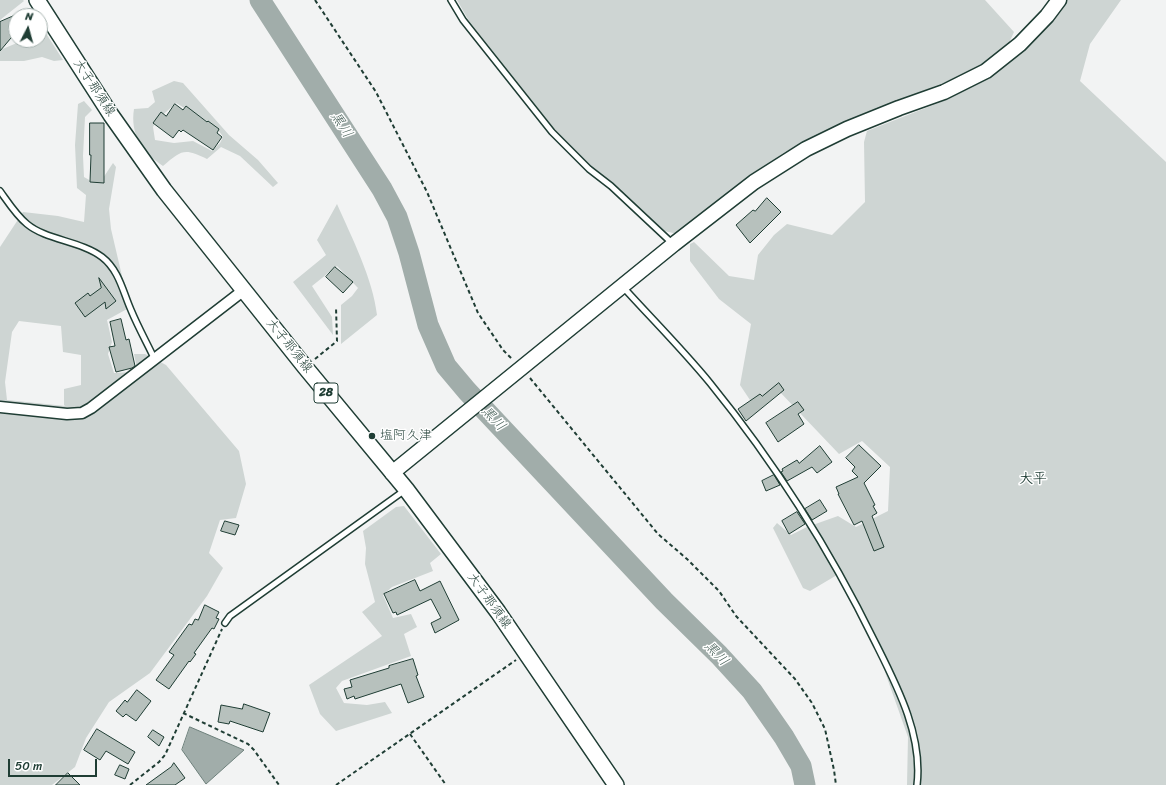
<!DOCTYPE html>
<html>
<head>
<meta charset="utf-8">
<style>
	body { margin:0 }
	#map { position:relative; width:1166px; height:785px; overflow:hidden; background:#f2f3f3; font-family:Sriracha,sans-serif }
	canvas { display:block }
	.north { position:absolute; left:8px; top:8px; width:40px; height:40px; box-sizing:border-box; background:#fff; border:1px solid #a5b1ae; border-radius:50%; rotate:6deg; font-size:11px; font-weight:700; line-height:16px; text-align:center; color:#1f3d34 }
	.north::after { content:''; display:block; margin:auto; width:14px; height:18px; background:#1f3d34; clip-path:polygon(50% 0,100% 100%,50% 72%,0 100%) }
	.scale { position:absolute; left:8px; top:759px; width:89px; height:18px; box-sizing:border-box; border:2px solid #1f3d34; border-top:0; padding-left:5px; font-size:12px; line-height:14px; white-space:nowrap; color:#1f3d34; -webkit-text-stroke:3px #fff; paint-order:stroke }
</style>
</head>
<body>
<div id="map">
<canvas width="1166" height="785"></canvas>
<div class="north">N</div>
<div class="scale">50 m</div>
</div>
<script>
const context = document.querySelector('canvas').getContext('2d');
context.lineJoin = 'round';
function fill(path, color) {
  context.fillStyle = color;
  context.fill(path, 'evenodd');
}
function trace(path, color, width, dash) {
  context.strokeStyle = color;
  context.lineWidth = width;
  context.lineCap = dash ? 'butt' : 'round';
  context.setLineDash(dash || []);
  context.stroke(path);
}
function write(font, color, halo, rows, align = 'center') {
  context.font = font + ' Sriracha,"Klee One",sans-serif';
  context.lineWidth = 3;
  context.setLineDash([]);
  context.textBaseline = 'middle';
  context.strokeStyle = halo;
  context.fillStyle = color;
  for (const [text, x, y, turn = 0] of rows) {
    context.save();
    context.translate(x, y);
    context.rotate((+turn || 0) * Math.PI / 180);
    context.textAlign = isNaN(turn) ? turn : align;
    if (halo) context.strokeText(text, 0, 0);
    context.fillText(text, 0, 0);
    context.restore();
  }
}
const green = new Path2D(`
	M0,0H23L24,1L0,20Z
	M457,0H985L1014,32L1008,45L973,71L843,123L785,152L748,176L678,234L664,231L590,166L559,135L469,21Z
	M1065,0H1121L1090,44L1080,81L1166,162V785H907L908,737L880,658L842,572L810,591L803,588L773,528L777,523L791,535L807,527L838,516L856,527L888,511L890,467L862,441L839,454L778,390L752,403L740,385L751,324L719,299L690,261V244L694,242L729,276L754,280L758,255L774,235L787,224L832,235L865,202L864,142L867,131L946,100L986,79L1022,51L1059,8Z
	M40,24L63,60L54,61L42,57L24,61H0V50L17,43L20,40H40Z
	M174,81L183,83L229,135L258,160L278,183L273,187L240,156L221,147L207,159C184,148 182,150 163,166C142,152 130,134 134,109L148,108L155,102L152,91ZM176,103C189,111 216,123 223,137L220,143L212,151L193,141L174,143L155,140L153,127L156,121Z
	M84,101L92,110L85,117L83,156L84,177L91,181H101L113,163L116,167L109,209L111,229L122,276L127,309L107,320L112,342L108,354L114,373L132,372L137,368L134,354H145L166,365L239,451L246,484L236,518L220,520L209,553L223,568L207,596L150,673L109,702L86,738L75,767L52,785H0V247L23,212L58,216L84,222L86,195L77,188L75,145L78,104ZM19,321L61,326L63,352L81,355V385L64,389V405L65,406L7,400L5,382L12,332Z
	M337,204C352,238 373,279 377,315L341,344V305L352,296L358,288L337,266L312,286L332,317L333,335L293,282L326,255L317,240Z
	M404,506L441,554L430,563L433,571L392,587L383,595L393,618L411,614L417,627L404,634L411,656L342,681L336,688L344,703L367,705L385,702L392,713L336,731L320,714L309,685L382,636L362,612L375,602L365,564L366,548L363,531L396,507Z`);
const water = new Path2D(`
	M190,727L244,750L206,784L182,750Z`);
const river = new Path2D(`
	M260,0L382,189L397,217L409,253L428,325L446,366L467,391L664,601L719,655L752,691L784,737L801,766L805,785`);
const building = new Path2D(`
	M16,15V32L0,51V22Z
	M175,104L183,110L186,106L207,122L208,121L219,129L217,133L222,137L213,150L183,130L181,132L179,130L173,138L153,123L161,112L166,116Z
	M90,123H104V183L90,182L91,155H90Z
	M767,198L781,212L750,243L736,225L753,210L755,211Z
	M335,267L353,282L343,293L326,277Z
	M99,278L116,301L106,309L105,302L85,317L75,303L88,293L90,296L101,288Z
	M121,319L126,340L129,339L135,366L132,368L116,372L109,347L115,346L110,322Z
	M779,383L784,390L746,421L738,409L760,394L762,396Z
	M798,402L804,410L798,414L804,424L778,442L766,423Z
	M859,445L881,466L864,483L875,505L873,506L877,513L872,516L884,547L874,551L862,521L854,525L838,494H839L836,487L858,477L852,471L855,467L846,458Z
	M820,446L832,462L817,473L812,467L787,481L781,472L783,471L782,469L797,460L799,463Z
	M774,475L780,485L766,491L762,481Z
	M820,500L827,511L812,520L805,509Z
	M797,512L805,524L789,534L782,521Z
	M225,521L239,525L235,535L221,531Z
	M415,580L420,591L440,581L459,620L435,633L431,623L441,618L431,599L397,615L396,612L393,613L384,594Z
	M205,605L219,612L216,618L219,619L214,629L212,628L194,653L196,654L190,662L189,661L169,689L156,680L174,655L169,652L189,624L192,625L195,619L198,620Z
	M413,659L418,675L416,676L424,697L408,703L401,684L355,699L354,696L347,699L344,689L352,687L350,680L389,668V666Z
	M137,690L151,701L136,721L126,714L123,717L116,711L125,700L127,702Z
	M244,704L270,713L263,732L230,721L229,724L218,722L221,705L242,709Z
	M97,729L135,752L128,764L106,751L100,760L84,750Z
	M153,730L164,737L159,746L148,737Z
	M174,763L185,778L175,785H146L171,767Z
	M120,765L129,769L125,779L115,775Z
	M68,773L80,785H56Z`);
const path = new Path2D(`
	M315,0L376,92L427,192L478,313L503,350L512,359
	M315,359L337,341L336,307
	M530,378L658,534L687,559L719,591L736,616L795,679L812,703L825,729L834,770L836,785
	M183,713L248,744L254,750L279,785
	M410,734L446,785
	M130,785L159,762L165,755L222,629
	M336,785L516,660`);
const lane = new Path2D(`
	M451,0L463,20L552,132L589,169L611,186L673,244
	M0,191C8,202 16,215 27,224C46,240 81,241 102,257C119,270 123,292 131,310C138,327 147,343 155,360
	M623,287C652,319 683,350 710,383C775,463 830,550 875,642C897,686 923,735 917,785
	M225,623L230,616L405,490`);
const street = new Path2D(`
	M0,407L67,414L82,413L91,408L244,290`);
const secondary = new Path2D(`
	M392,473L674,244L754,182L806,149L847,129L899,108L944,92L986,71L1020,44L1047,16L1059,0`);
const primary = new Path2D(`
	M37,0L111,115L164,190L305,367L406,489L498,612L616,785`);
const markers = [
	[372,436,4,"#1f3d34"]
];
const shields = [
	[326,393,24]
];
const shieldNames = [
	["28",326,393]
];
const streetNames = [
	["大子那須線",94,88,57],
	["大子那須線",289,346,51],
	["大子那須線",489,601,54]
];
const poiNames = [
	["塩阿久津",380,436]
];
const waterNames = [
	["黒川",341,125,57],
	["黒川",493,419,46],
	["黒川",716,654,46]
];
const neighbourhoodNames = [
	["大平",1033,479]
];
fill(green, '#ced5d3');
fill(water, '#a1adaa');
trace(water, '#6d807b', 1);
trace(river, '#a1adaa', 21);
fill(building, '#b7c1bd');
trace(building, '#1f3d34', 1);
trace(lane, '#1f3d34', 8);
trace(street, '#1f3d34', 13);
trace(secondary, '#1f3d34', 17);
trace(primary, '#1f3d34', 18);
trace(path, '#1f3d34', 2, [4, 3]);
trace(lane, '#fff', 5);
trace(street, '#fff', 10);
trace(secondary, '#fff', 14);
trace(primary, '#fff', 15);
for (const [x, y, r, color] of markers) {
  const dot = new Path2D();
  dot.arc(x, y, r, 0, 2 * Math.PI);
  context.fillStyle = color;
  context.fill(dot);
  trace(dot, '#fff', 1.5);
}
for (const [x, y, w] of shields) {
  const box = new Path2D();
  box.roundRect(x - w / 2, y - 10, w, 20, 3);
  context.fillStyle = '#fff';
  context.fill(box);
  trace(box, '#1f3d34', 1);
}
write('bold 12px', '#1f3d34', null, shieldNames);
write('13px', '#1f3d34', '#fff', streetNames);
write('13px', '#1f3d34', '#fff', poiNames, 'left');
write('italic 14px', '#465f57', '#fff', waterNames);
write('bold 14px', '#1f3d34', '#fff', neighbourhoodNames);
</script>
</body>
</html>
